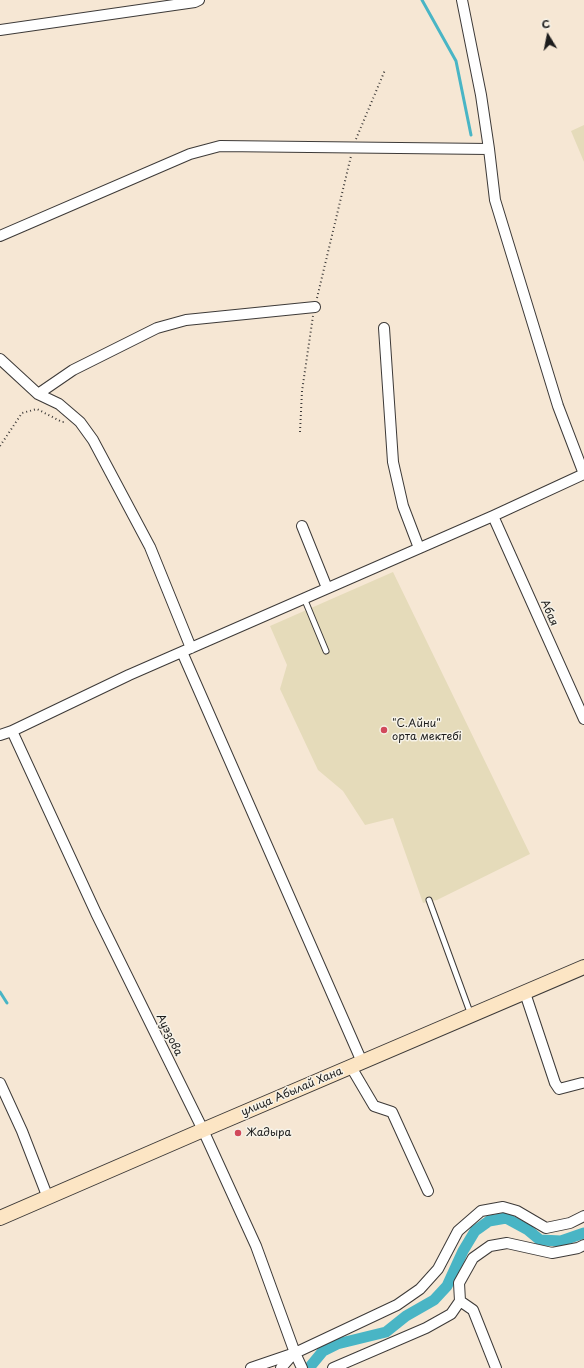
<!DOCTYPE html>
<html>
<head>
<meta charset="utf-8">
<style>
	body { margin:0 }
	#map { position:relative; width:584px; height:1368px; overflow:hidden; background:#f6e7d4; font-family:"Playpen Sans",sans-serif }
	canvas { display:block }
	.north { position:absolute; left:528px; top:16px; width:40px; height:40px; -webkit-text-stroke:3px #f7f3e8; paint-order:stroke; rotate:350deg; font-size:11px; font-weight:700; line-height:16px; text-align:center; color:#1c1c1c }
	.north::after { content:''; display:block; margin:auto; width:14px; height:18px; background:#1c1c1c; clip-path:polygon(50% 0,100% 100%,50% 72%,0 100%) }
</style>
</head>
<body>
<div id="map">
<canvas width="584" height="1368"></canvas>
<div class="north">С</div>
</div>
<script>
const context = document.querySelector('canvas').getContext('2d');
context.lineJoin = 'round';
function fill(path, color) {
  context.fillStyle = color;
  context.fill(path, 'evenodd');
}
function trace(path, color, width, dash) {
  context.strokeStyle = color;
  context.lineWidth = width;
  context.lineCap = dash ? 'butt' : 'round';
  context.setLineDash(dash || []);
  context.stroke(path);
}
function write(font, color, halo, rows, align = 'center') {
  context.font = font + ' "Playpen Sans",sans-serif';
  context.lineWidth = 3;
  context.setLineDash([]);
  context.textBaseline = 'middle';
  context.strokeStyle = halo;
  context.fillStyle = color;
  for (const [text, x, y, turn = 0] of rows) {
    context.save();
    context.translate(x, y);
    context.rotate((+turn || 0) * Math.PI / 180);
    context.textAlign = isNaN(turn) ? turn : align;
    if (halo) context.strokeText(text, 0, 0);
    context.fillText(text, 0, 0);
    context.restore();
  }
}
const built = new Path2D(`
	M584,125V162L571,131Z
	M393,572L530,854L437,900L423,903L393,818L365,825L343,791L318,770L280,689L287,665L270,626Z`);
const stream = new Path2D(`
	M422,0L456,61L471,135
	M0,992L7,1003`);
const canal = new Path2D(`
	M309,1368L323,1351L337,1344L386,1332L406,1316L434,1300L447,1286L463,1251L475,1231L489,1221L506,1218L528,1230L540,1240L561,1241L584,1233`);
const path = new Path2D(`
	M356,139L385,70
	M317,298L351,156
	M300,432L302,391L313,316
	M0,446L22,413L37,409L62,422H65`);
const service = new Path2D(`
	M304,598L326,651
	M429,900L471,1015`);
const minor = new Path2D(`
	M462,0L481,95L489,149L495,200L558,406L584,474
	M0,30L195,2L199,0
	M0,236L190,154L220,146L489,149
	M384,328L393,462L403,506L419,548
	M0,359L38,394L59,404L80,422L93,440L150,547L191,648
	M38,394L73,370L157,328L186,320L315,307
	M493,516L584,719
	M302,526L327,588
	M182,652L362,1062
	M12,731L96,913L203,1130L256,1246L295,1353L302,1368
	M0,735L12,731L129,675L493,516L584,474
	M525,993L555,1083L559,1089L582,1083
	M351,1067L374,1106L392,1112L428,1191
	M0,1083L22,1131L48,1198
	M460,1301L473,1310L496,1368
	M251,1368L295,1353L397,1305L420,1289L438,1269L458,1231L481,1211L503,1207L517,1211L546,1228L570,1223L584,1216
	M281,1368L294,1353
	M333,1368L426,1328L451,1314L460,1301L459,1283L473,1258L490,1246L507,1243L552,1253L578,1248L584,1245`);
const secondary = new Path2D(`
	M0,1218L203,1130L584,967`);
const markers = [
	[384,730,4,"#d1495b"],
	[238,1133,4,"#d1495b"]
];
const streetNames = [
	["Абая",549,613,66],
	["Ауэзова",169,1035,64],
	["улица Абылай Хана",292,1092,-23]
];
const poiNames = [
	["\"С.Айни\"",392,724],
	["орта мектебі",392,737],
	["Жадыра",246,1133]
];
fill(built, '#e5dbba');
trace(stream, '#49b5c5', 3);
trace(canal, '#49b5c5', 11);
trace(service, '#3d3a38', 7);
trace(minor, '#3d3a38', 12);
trace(secondary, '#3d3a38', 16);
trace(path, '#3d3a38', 2, [1, 3]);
trace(service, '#fff', 5);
trace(minor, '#fff', 10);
trace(secondary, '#fce5c4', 14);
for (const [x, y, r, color] of markers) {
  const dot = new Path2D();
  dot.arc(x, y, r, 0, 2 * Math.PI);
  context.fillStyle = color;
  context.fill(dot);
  trace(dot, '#f7f3e8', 1.5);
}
write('11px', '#1c1c1c', '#f7f3e8', streetNames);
write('11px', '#1c1c1c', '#f7f3e8', poiNames, 'left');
</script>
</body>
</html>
